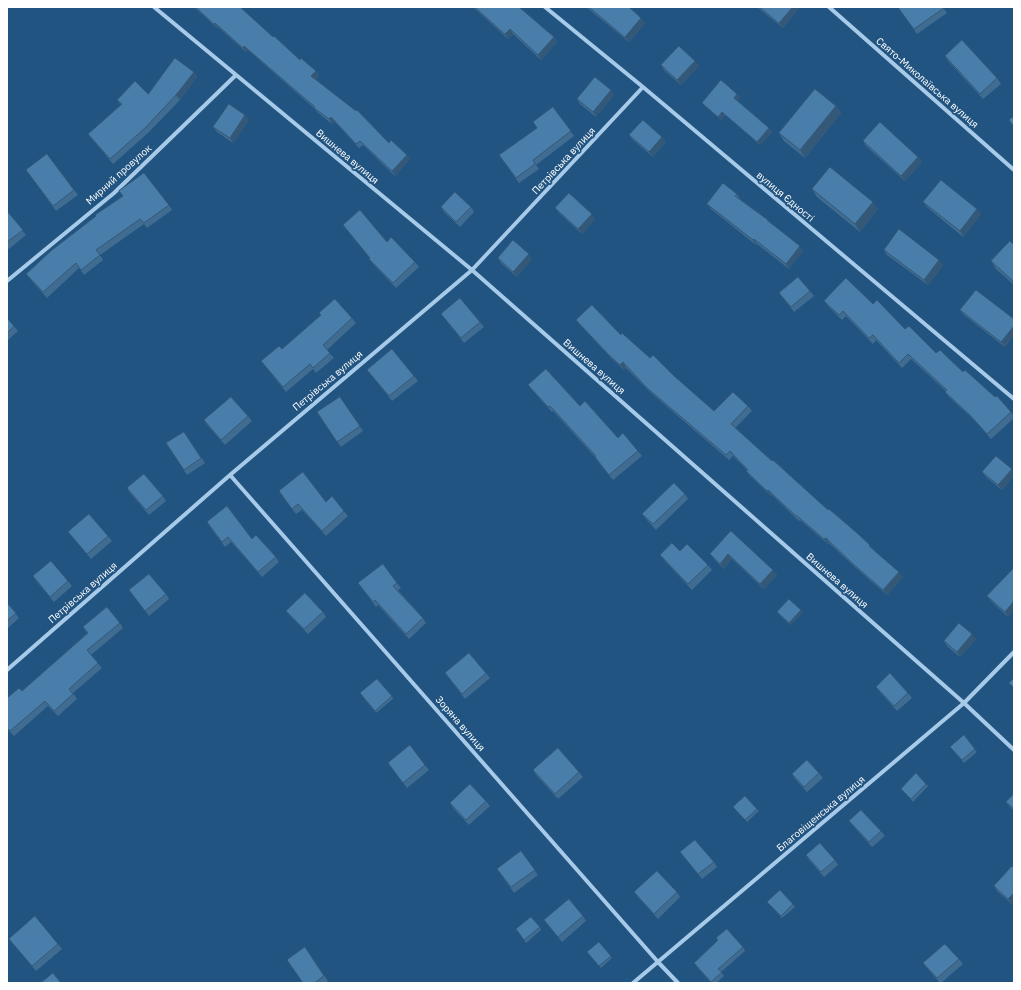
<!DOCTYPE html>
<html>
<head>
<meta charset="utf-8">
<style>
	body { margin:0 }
	#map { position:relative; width:1021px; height:990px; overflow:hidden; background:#215481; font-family:"IBM Plex Sans",sans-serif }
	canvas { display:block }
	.frame { position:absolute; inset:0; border:8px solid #fff; pointer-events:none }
</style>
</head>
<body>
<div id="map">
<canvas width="1021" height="990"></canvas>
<div class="frame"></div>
</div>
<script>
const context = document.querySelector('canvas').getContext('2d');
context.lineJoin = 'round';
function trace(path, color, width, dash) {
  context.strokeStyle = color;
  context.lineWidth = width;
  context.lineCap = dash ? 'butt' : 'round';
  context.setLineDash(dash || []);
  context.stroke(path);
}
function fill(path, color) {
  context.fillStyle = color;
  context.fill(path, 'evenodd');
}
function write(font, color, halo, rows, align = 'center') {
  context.font = font + ' "IBM Plex Sans",sans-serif';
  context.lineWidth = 3.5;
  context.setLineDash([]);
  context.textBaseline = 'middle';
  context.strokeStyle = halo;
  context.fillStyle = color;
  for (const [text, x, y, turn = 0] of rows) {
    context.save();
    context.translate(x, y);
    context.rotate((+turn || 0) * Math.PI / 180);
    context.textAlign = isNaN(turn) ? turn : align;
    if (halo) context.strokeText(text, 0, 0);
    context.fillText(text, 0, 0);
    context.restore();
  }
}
const minor = new Path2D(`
	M154,7L472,270L964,703L1014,750
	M545,7L643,87L1014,399
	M829,7L1014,170
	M7,281L114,193L236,75
	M230,475L658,962L678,983
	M7,670L230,475L472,270L643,87
	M633,983L964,703L1014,652`);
const wall = new Path2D(`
	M194,7H240L273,37L300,60L316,71L319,76L316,79L389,143L407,155L410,159L395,176L363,145L359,148L334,121L332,124L317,112L315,109L248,50L246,52L218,27L217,28Z
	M473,7H519L554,37L557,42L541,60L513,34L508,39Z
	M586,7H629L645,23L629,42Z
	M757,7H800L783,28Z
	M898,7H943L947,13L917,34Z
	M945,56L997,78L1001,84L983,99L948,61Z
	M695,61L699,66L681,85L664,70L661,65Z
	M194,72L197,77L180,100L148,133L113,164L88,134L121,105L117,100L148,94Z
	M737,94L740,97L737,100L769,128L772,132L760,145L725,115L721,120L705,106L702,103Z
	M614,95L596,117L580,104L577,99Z
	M836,106L841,113L805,158L784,141L779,133Z
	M553,107L574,136L536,165L539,169L519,183L499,155L537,128Z
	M249,120L233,143L217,132L213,127Z
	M629,135L662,137L666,142L653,157L633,140Z
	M863,141L918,157L922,162L905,181L866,146Z
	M47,154L78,195L56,211L26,170Z
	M812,189L878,209L860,232L817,197Z
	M737,194L740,199L768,220L769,222L803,251L789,269L757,244L756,245L711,209L707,204Z
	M923,202L977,209L981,214L963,237L927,207Z
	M169,205L172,210L147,228L144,224L100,255L103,260L84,275L79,268L47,298L30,279L26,274Z
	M441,207H471L474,212L460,227L444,212Z
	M555,208L595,219L582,234L559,213Z
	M7,211L26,235L9,249L7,247Z
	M343,225L387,242L415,262L419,267L396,288L373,264L369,259L370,258Z
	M1014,245V285L996,269L991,261Z
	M884,250L943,265L928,285L887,255Z
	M498,258L532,259L517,277L501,263Z
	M810,291L814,296L794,312L779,293Z
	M824,301L873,304L936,353L963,372L1011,412L1014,416V418L991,439L974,420L949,397L945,392L946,391L911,359L902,368L876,340L873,344L846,316L842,320L828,306Z
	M960,310L1014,319V335L1005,347L964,315Z
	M319,313L352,318L356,323L327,350L334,358L316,373L313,369L286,392L261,361L282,349L321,315Z
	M441,314L480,322L484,327L464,343Z
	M7,318L18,331L7,341Z
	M576,320L621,335L650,358L673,375L714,411L748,406L752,411L735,428L772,461L872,548L903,577L887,595L856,568L829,543L828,544L800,520L799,521L772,495L771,496L750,476L746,471L747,470L733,456L729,460L650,392L626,368L624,370L612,359L580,325Z
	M367,370L414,376L418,381L392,401Z
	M528,385L580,406L618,438L638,451L642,456L613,480L598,462L595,457L553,411L552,412L532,390Z
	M340,397L363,431L341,447L317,412Z
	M248,416L252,421L225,445L207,425L204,420Z
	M184,432L205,463L187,475L166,443Z
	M982,472H1014V476L1002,490L986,477Z
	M127,488L163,496L166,501L149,515L130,493Z
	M685,494L688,499L656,530L646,519L642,514Z
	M282,496L326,502L344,511L348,516L326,536L302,510L296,514Z
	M210,527L252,539L276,557L279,562L262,577L231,542L225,547Z
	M731,531L777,575L764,589L732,559L724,569L714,559L710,554Z
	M68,532L108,536L112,541L91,559Z
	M680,551L708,565L712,570L692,590L664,560L660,555Z
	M1014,568V610L1008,617L991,601L987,596Z
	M33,576L68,581L72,586L54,602L36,581Z
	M358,583H397L401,588L398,590L423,618L426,623L409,639L378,605L376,607Z
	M129,590L166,594L169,599L149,616Z
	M7,603L19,618L7,629Z
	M801,610L803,612L790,625L777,612Z
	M286,611L323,612L326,617L308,634L290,616Z
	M120,623L123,628L91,655L102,668L73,693L77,699L58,716L48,706L14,736L7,729V698L22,691L87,633L83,627Z
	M976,639L960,657L947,646L944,641Z
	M445,673H486L490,678L465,699Z
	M876,687L908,693L912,698L897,711L880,692Z
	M362,696H392L393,699L376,713Z
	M964,735L977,752L964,763L952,749Z
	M388,763L425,765L429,770L407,788Z
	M533,770L579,772L583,777L558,799L536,775Z
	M819,773L823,778L807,792L795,779L792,774Z
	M926,784L928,786L913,802L901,789Z
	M1014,794V811L1010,807L1006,802Z
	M486,801L490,806L469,825L453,808L450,803Z
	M733,807L757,809L759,811L747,822Z
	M849,821L881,831L885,836L872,847L853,826Z
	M521,851L538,875L514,893L497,869Z
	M680,852L714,862L717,867L702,879Z
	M806,855L835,860L838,865L824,877L809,860Z
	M1014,868L1012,904L997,891L994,886Z
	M634,892H677L680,897L658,919L638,897Z
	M767,902L793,904L795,907L782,918Z
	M583,916L586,921L562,942L544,920Z
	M540,927L541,930L526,943L516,929Z
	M9,939L58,944L62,949L36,971Z
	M305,947L328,981L325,983H303Z
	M743,947L745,951L721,972L724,976L716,983H711L694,963Z
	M589,954L611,956L612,958L601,968Z
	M959,959L963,964L941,983H940L927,968L923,963Z`);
const shadedWall = new Path2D(`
	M793,7H800L783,28L779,23Z
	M641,18L645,23L629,42L625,37Z
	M215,23L218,27L217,28L214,24Z
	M510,29L513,34L508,39L505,34Z
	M554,37L557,42L541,60L538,55Z
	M244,46L248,50L246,52L243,48Z
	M695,61L699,66L681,85L677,80Z
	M316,71L319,76L314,81L311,76Z
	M194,72L197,77L180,100L176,95Z
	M611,90L614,95L596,117L593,112Z
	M737,94L740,97L737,101L734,98Z
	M836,106L841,113L805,158L800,150Z
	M722,112L725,115L721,120L718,117Z
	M245,115L249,120L233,143L230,138Z
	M331,117L334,121L332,124L329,119Z
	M769,128L772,132L760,145L757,142Z
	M662,137L666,142L653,157L649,152Z
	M407,155L410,159L395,176L392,171Z
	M918,157L922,162L905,181L901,176Z
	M873,202L878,209L860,232L855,224Z
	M977,209L981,214L963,237L960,231Z
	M592,214L595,219L582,234L578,229Z
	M754,239L757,244L756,245L753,240Z
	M800,246L803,251L789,269L786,264Z
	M529,254L532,259L517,277L513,272Z
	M939,260L943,265L928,285L924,280Z
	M1014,326V335L1005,347L1001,342Z
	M623,362L626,368L624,370L620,365Z
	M1012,469L1014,472V476L1002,490L998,485Z
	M768,490L772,495L771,496L767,491Z
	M826,538L829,543L828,544L824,539Z
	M728,554L732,559L724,569L720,564Z
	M773,570L777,575L764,589L760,584Z
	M899,572L903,577L887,595L883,590Z
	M1014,601V610L1008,617L1005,612Z
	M801,610L803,612L790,625L789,623Z
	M972,634L976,639L960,657L957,652Z
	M1014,893V901L1012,904L1008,899Z`);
const building = new Path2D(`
	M196,7H240L273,37L274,36L300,60L301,58L316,71L311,76L356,111L357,110L389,143L391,140L407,155L392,171L360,141L356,144L331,117L329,119L314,108L315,107L244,46L243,48L215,23L214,24Z
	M475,7H519L554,37L538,55L510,29L505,34Z
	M589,7H629L641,18L625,37Z
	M760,7H793L779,23Z
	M898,7H943L944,8L914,29Z
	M962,40L997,78L980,94L945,56Z
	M679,46L695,61L677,80L661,65Z
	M175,58L194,72L176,95L145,128L110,159L88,134L122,104L117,100L135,81L148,94Z
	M595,77L611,90L593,112L577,99Z
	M721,80L737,94L734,98L769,128L757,142L722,112L718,117L702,103Z
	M815,89L836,106L800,150L779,133Z
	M229,104L245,115L230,138L213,127Z
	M553,107L571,131L533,160L535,164L516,178L499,155L537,128L533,122Z
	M1014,116V127L1009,120Z
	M643,120L662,137L649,152L629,135Z
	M880,122L918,157L901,176L863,141Z
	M47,154L74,190L53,206L26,170Z
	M830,167L873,202L855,224L812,189Z
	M144,173L169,205L144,223L140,219L96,250L100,255L81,270L76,263L43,292L26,274L52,250L96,216L95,215L123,196L119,191Z
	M941,180L977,209L960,231L923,202Z
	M723,183L737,194L735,196L768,220H767L800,246L786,264L754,239L753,240L707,204Z
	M455,192L471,207L456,222L441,207Z
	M569,193L592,214L578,229L555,208Z
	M360,210L387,242L391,237L415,262L393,283L369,259L370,258L343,225Z
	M7,211L23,230L7,242Z
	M899,229L939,260L924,280L884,250Z
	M513,240L529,254L513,272L498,258Z
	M1010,241L1014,245V282L991,261Z
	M798,277L810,291L791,307L779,293Z
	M846,278L873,304L877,300L905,329L909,326L936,353L940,350L963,372L965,370L995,397L997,396L1011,412L987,434L970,415L945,392L947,390L908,354L899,363L873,335L869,338L843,311L839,315L824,301Z
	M976,290L1014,319V326L1001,342L960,310Z
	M460,298L480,322L461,338L441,314Z
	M335,299L352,318L323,345L330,353L313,368L310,364L283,387L261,361L279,346L282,349L321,315L319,313Z
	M592,305L621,335L622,333L650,358L653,355L673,375L714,411L733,392L748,406L731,424L772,461L773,460L828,510L829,509L857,533L870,545L869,546L899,572L883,590L852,563L826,538L824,539L796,515V516L768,490L767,491L746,471L748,470L730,451L726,455L646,387L623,362L620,365L608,354L576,320Z
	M7,318L14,326L7,333Z
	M392,349L414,376L389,396L367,370Z
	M546,369L580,406L585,401L618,438L623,433L638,451L609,475L595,457L596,456L550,406L548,407L528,385Z
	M231,397L248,416L221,440L204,420Z
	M340,397L360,426L337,442L317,412Z
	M184,432L201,458L184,470L166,443Z
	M996,456L1012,469L998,485L982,472Z
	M303,472L326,502L332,496L344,511L322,531L298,504L292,509L279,491Z
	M144,474L163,496L146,510L127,488Z
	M674,483L685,494L653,524L642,514Z
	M227,506L252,539L256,535L276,557L258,572L228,537L222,542L207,522Z
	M89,514L108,536L87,554L68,532Z
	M731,531L773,570L760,584L728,554L720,564L710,554Z
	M672,543L680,551L687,544L708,565L688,584L660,555Z
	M51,561L68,581L50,597L33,576Z
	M383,564L397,583L393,586L423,618L406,634L375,600L373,602L358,583Z
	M1014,568V601L1005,612L987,596Z
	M149,574L166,594L145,611L129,590Z
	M305,593L323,612L304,629L286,611Z
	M789,599L801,610L789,623L777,612Z
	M7,603L16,613L7,621Z
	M107,607L120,623L87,650L98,663L69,689L73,694L54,711L45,701L10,731L7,728V698L19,688L22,691L88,633L83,627Z
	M959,623L972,634L957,652L944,641Z
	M469,653L486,673L462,694L445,673Z
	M890,673L908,693L894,706L876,687Z
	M1014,678V688L1009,683Z
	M377,679L392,696L375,711L360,693Z
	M964,735L975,749L962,760L950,747Z
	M410,745L425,765L403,783L388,763Z
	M558,748L579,772L555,794L533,770Z
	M807,760L819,773L804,787L792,774Z
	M916,773L926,784L911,799L901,789Z
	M470,784L486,801L466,820L450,803Z
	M1014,794V809L1006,802Z
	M745,796L757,809L745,820L733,807Z
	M861,810L881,831L869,842L849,821Z
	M695,840L714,862L698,874L680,852Z
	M820,843L835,860L821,872L806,855Z
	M521,851L535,870L511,887L497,869Z
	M1012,866L1014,868V893L1008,899L994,886Z
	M657,871L677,892L654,914L634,892Z
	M780,890L793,904L781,916L767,902Z
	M569,899L583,916L558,937L544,920Z
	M35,916L58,944L32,966L9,939Z
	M531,917L540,927L524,940L516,929Z
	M727,929L743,947L718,969L722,972L711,982L694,963L718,940L716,938Z
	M599,942L611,956L599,966L587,952Z
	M945,944L959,959L937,978L923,963Z
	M305,947L324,976L314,983H303L287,960Z
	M53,973L61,983H41Z`);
const streetNames = [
	["Свято-Миколаївська вулиця",927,83,41],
	["Вишнева вулиця",347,157,40],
	["Петрівська вулиця",564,161,-47],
	["Мирний провулок",119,175,-42],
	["вулиця Єдності",785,197,40],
	["Вишнева вулиця",594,367,41],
	["Петрівська вулиця",328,381,-40],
	["Вишнева вулиця",837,581,41],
	["Петрівська вулиця",83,593,-41],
	["Зоряна вулиця",460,724,49],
	["Благовіщенська вулиця",821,814,-40]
];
trace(minor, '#a7cae8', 4);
fill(wall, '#406c92');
fill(shadedWall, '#345877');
fill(building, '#4a7eaa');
trace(building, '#345877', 1);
write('10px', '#fff', '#215481', streetNames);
</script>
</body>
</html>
